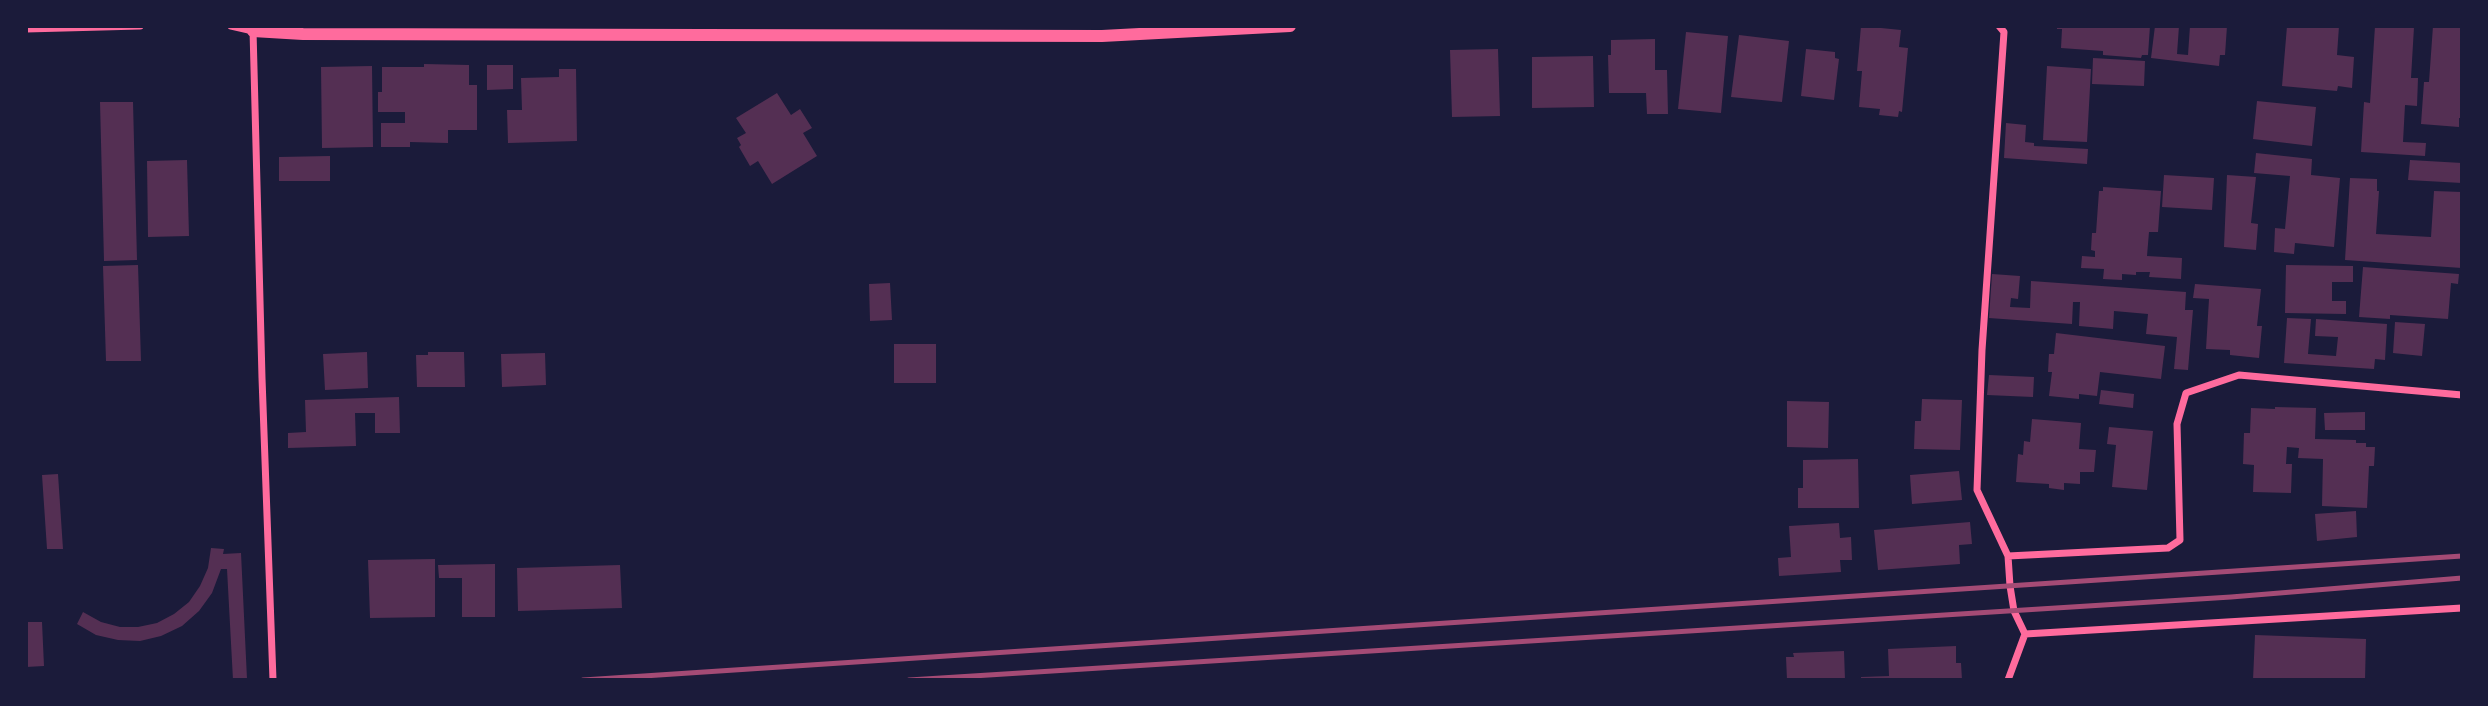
<!DOCTYPE html>
<html>
<head>
<meta charset="utf-8">
<style>
	body { margin:0 }
	#map { position:relative; width:2488px; height:706px; overflow:hidden; background:#1b1b3a; font-family:Poppins,sans-serif }
	canvas { display:block }
	.frame { position:absolute; inset:0; border:28px solid #1b1b3a; pointer-events:none }
</style>
</head>
<body>
<div id="map">
<canvas width="2488" height="706"></canvas>
<div class="frame"></div>
</div>
<script>
const context = document.querySelector('canvas').getContext('2d');
context.lineJoin = 'round';
function fill(path, color) {
  context.fillStyle = color;
  context.fill(path, 'evenodd');
}
function trace(path, color, width, dash) {
  context.strokeStyle = color;
  context.lineWidth = width;
  context.lineCap = dash ? 'butt' : 'round';
  context.setLineDash(dash || []);
  context.stroke(path);
}
const building = new Path2D(`
	M1861,26L1901,30L1899,47L1908,48L1902,112L1899,111L1898,117L1879,115L1880,109L1859,107L1862,71H1857Z
	M2057,26H2150L2148,55H2142L2141,58L2103,55V51L2061,48L2062,29H2057Z
	M2155,26H2179L2177,54L2188,55L2190,26H2227L2225,55H2220L2219,66L2151,58Z
	M2287,26H2339L2337,55L2354,57L2352,88L2338,86L2337,91L2282,86Z
	M2375,26L2414,27L2411,78H2418L2417,106L2405,105L2403,142L2426,143L2425,156L2361,152L2364,102L2370,103Z
	M2433,26L2462,28V118H2459V127L2421,124L2424,82H2429Z
	M1686,32L1728,36L1721,113L1678,109Z
	M1739,35L1789,41L1782,102L1731,97Z
	M1655,39V70H1667L1668,114H1647L1646,93H1609L1608,55H1611V40Z
	M1498,49L1500,116L1452,117L1450,50Z
	M1806,49L1835,52V58L1839,59L1834,100L1801,96Z
	M1593,56L1594,107L1532,108V57Z
	M2093,58L2145,61L2144,86L2092,84Z
	M424,64L469,65V85H477V130H448V143L410,142V147H381V123H405V112H378V92H382V67H424Z
	M487,65H513V89L487,90Z
	M372,66L373,147L322,148L321,67Z
	M2047,66L2091,69L2087,142L2043,140Z
	M559,69H576L577,141L508,143L507,110H522L521,78L559,77Z
	M777,93L791,115L800,109L812,128L803,133L817,156L772,184L758,161L750,166L739,147L741,145L737,138L746,133L736,118Z
	M2257,101L2316,107L2312,146L2253,139Z
	M100,102H133L137,260L104,261Z
	M2006,123L2026,125L2025,142L2034,143V146L2088,149L2087,164L2004,158Z
	M2256,153L2312,159L2311,175L2340,178L2334,247L2295,243L2294,254L2274,252L2275,228L2285,229L2290,176L2254,173Z
	M330,156V181H279V157Z
	M187,160L189,236L148,237L147,161Z
	M2410,160L2462,163V183L2408,180Z
	M2164,175L2214,178L2212,210L2162,207Z
	M2227,175L2256,177L2251,223L2258,224L2256,250L2224,247Z
	M2350,178L2377,179V191H2379L2376,234L2431,237L2434,191L2462,192V268L2345,260Z
	M2103,187L2161,191L2158,232H2149L2147,256L2182,258L2181,279L2149,277L2150,272H2136V275L2122,274V280L2103,279L2104,269L2081,268L2082,256L2095,257V251L2091,250L2092,233H2096L2099,191H2103Z
	M138,265L141,361H106L103,266Z
	M2286,265L2353,266V282H2332V301H2346V314L2285,313Z
	M2363,267L2459,274L2458,284L2451,283L2448,319L2390,315V319L2359,317Z
	M1992,274L2020,276L2018,299L2011,298L2010,307L2030,308L2031,281L2186,292L2185,310H2193L2188,370L2174,369L2177,337L2146,334L2148,314L2114,311L2113,329L2079,326L2080,302H2073L2072,324L1989,318Z
	M890,283L892,320L870,321L869,284Z
	M2195,284L2261,289L2257,326H2262L2259,358L2230,355V350L2206,349L2209,299L2193,298Z
	M2287,318L2311,319L2308,354L2336,356L2338,337L2315,336L2316,319L2387,324L2385,360L2375,359L2374,369L2284,363Z
	M2395,322L2425,324L2422,356L2393,353Z
	M2056,333L2165,346L2161,379L2100,372L2097,396L2079,394V399L2049,396L2052,372H2048L2049,354H2054Z
	M894,344H936V383H894Z
	M367,352L368,388L325,390L323,354Z
	M428,352H464L465,387H417L416,355H428Z
	M545,353L546,385L502,387L501,354Z
	M1989,375L2034,377L2033,397L1987,395Z
	M2101,390L2134,394L2133,408L2099,404Z
	M399,397L400,433H375V413H355L356,446L288,448V433L306,432L305,400Z
	M1922,399L1962,400L1960,450L1914,449L1915,421H1921Z
	M1787,401L1829,402L1828,448L1787,447Z
	M2275,407L2316,408L2315,439L2356,440V443H2366V447H2375L2374,466H2369L2367,508L2322,506L2323,459L2298,458L2299,448L2287,447L2286,464H2292L2291,493L2253,492L2254,465L2243,464L2244,433H2250L2251,408L2275,409Z
	M2365,412V430H2325L2324,413Z
	M2032,419L2081,423L2079,449L2096,450L2094,472H2080V484L2064,483V490L2049,488V484L2016,482L2018,454L2023,455L2024,441L2030,442Z
	M2109,427L2153,431L2147,490L2112,487L2116,445L2107,444Z
	M1858,459L1859,508H1798V488H1803V460Z
	M1959,471L1962,500L1912,504L1910,475Z
	M58,474L63,549H47L42,475Z
	M2356,511L2357,537L2317,541L2315,514Z
	M1970,522L1972,544L1959,545L1960,564L1878,570L1874,530Z
	M1839,523L1840,538L1851,537L1852,560H1840L1841,572L1779,576L1778,558L1791,557L1789,526Z
	M211,548L224,549L223,554L241,553L247,679L233,680L227,569H221L212,593L199,611L182,626L161,636L140,641L118,640L96,635L77,624L83,612L101,622L120,627H138L157,623L174,614L189,602L200,586L208,568Z
	M435,559V617L370,618L368,560Z
	M495,564V617H462V578H439L438,565Z
	M620,565L622,608L518,611L517,568Z
	M26,622H42L44,666L26,667Z
	M2255,635L2366,639L2365,680H2253Z
	M1956,646V663H1961L1962,680H1861V677L1889,676L1888,649Z
	M1844,651L1845,680H1787L1786,657H1794L1793,653Z`);
const minor = new Path2D(`
	M231,26L253,31
	M1999,26L2004,32L1982,350L1977,490L2008,556L2010,586L2014,611L2025,634L2008,680
	M26,29L140,26
	M253,30L262,378L273,680
	M2008,556L2168,548L2180,540L2177,424L2186,393L2239,375L2462,395
	M2025,634L2462,608`);
const tertiary = new Path2D(`
	M253,31L303,34L1102,36L1290,26`);
const rail = new Path2D(`
	M583,680L2462,556
	M909,680L2231,597L2462,578`);
fill(building, '#542f53');
trace(minor, '#ff6b9d', 7);
trace(tertiary, '#ff6b9d', 12);
trace(rail, '#a44b75', 5);
</script>
</body>
</html>
